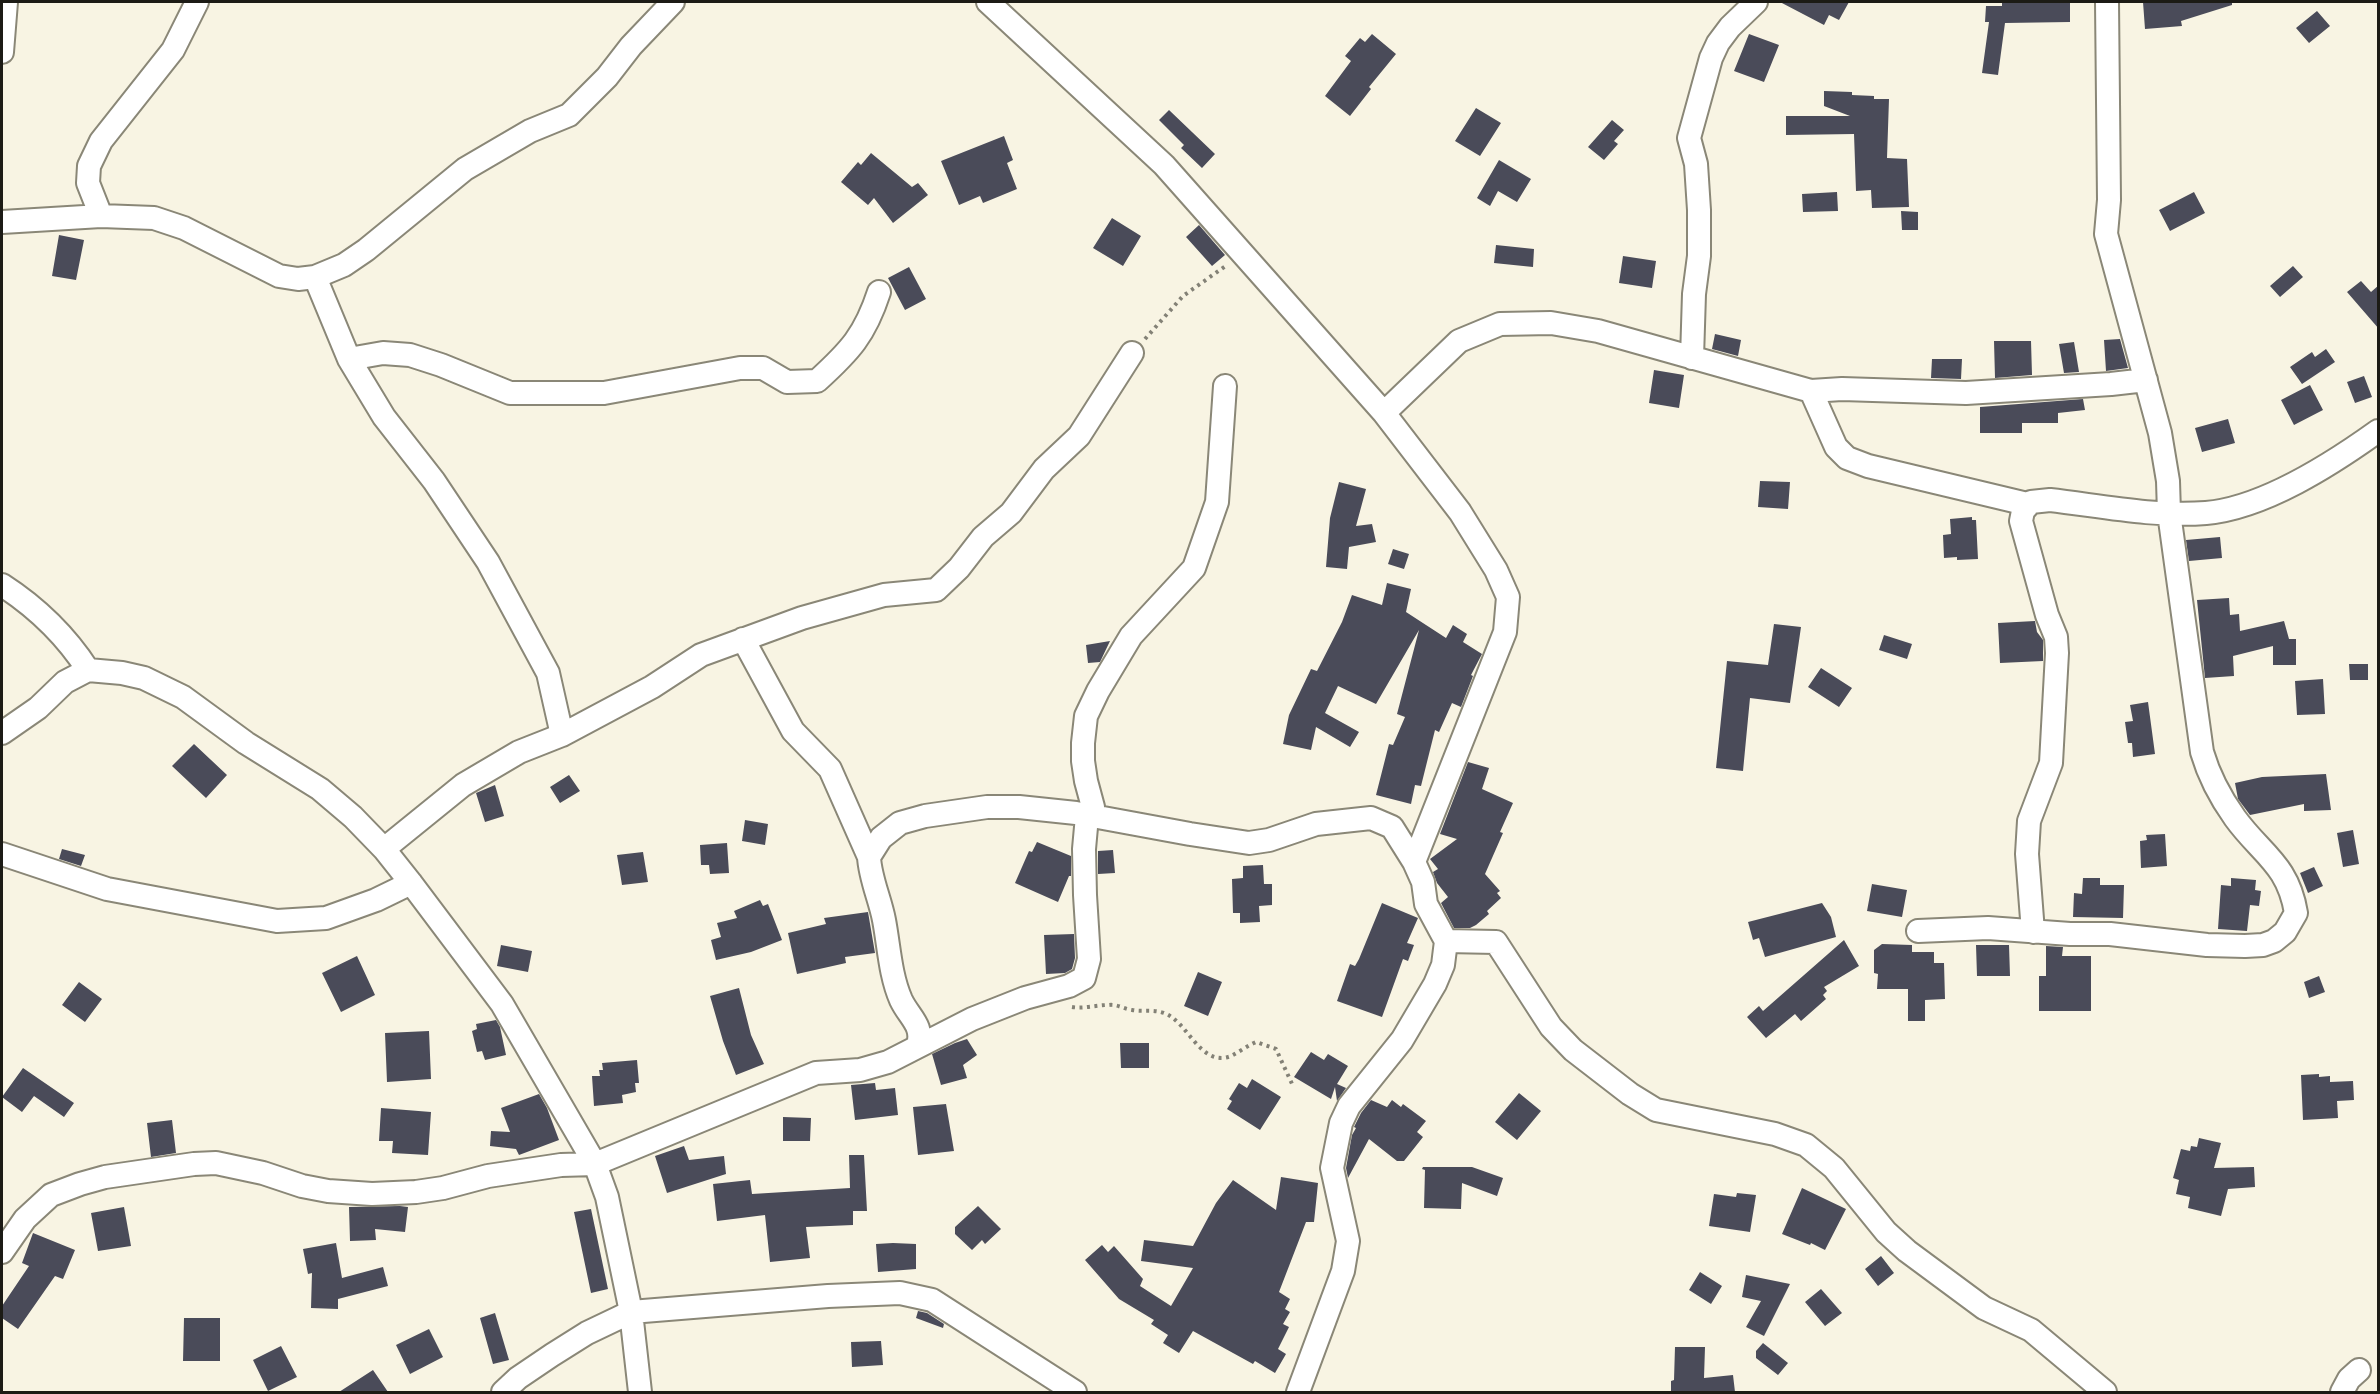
<!DOCTYPE html>
<html>
<head>
<meta charset="utf-8">
<style>
	body { margin:0 }
	#map { position:relative; width:2380px; height:1394px; overflow:hidden; background:#f8f4e3; font-family:"Public Sans",sans-serif }
	canvas { display:block }
	.frame { position:absolute; inset:0; border:3px solid #1c1b15; pointer-events:none }
</style>
</head>
<body>
<div id="map">
<canvas width="2380" height="1394"></canvas>
<div class="frame"></div>
</div>
<script>
const context = document.querySelector('canvas').getContext('2d');
context.lineJoin = 'round';
function fill(path, color) {
  context.fillStyle = color;
  context.fill(path, 'evenodd');
}
function trace(path, color, width, dash) {
  context.strokeStyle = color;
  context.lineWidth = width;
  context.lineCap = dash ? 'butt' : 'round';
  context.setLineDash(dash || []);
  context.stroke(path);
}
const building = new Path2D(`
	M1780,2H1849L1839,20L1829,15L1824,25Z
	M2002,2H2070V22L2005,23L1998,75L1982,73L1989,22H1985L1986,6H2002Z
	M2143,2H2232V5L2181,21L2182,26L2145,29Z
	M2317,11L2330,26L2309,43L2296,28Z
	M1372,34L1396,54L1369,87L1371,89L1350,116L1325,96L1351,61L1345,56L1360,38L1365,42Z
	M1749,34L1779,45L1764,82L1734,71Z
	M1824,91L1852,92V95L1874,96V99H1889L1887,158L1907,159L1909,207L1872,208L1871,190L1856,191L1854,134L1786,135V116H1850L1824,106Z
	M1476,108L1501,123L1480,156L1455,141Z
	M1169,110L1215,154L1202,168L1181,148L1184,145L1159,120Z
	M1612,120L1624,130L1614,141L1618,144L1604,160L1588,147Z
	M1004,136L1013,160L1007,163L1017,189L983,203L980,196L959,205L941,161Z
	M871,153L912,187L918,183L928,195L893,223L874,198L868,205L841,182L858,162L861,165Z
	M1499,160L1531,179L1517,202L1498,191L1490,206L1477,198Z
	M1837,192L1838,211L1803,212L1802,194Z
	M2194,192L2205,213L2170,231L2159,210Z
	M1901,211L1918,212V230H1902Z
	M1112,218L1141,236L1123,266L1093,248Z
	M1199,225L1225,255L1212,266L1186,237Z
	M59,235L84,240L76,280L52,276Z
	M1496,245L1534,249L1533,267L1494,263Z
	M1623,256L1656,261L1652,288L1619,283Z
	M2293,266L2303,277L2280,297L2270,286Z
	M909,267L926,299L905,310L888,278Z
	M2361,281L2371,292L2379,285V329L2347,292Z
	M1715,334L1741,340L1738,356L1712,349Z
	M2120,339L2128,368L2106,371L2104,340Z
	M1994,341H2031L2032,375L1995,378Z
	M2074,342L2079,372L2064,373L2059,344Z
	M2326,349L2335,362L2302,384L2290,367L2312,352L2315,357Z
	M1932,359H1962L1961,379L1931,378Z
	M1654,370L1684,375L1679,408L1649,403Z
	M2364,376L2372,397L2355,403L2347,382Z
	M2310,385L2323,410L2294,425L2281,400Z
	M2083,399L2085,410L2058,413V423H2022V433H1980V407Z
	M2228,419L2235,443L2202,452L2195,428Z
	M1760,481L1790,482L1788,509L1758,507Z
	M1339,482L1366,489L1356,526L1372,524L1376,542L1349,547L1347,569L1326,567L1330,518Z
	M1972,517V520H1976L1978,559L1957,560V557L1944,558L1943,535L1951,534L1950,519Z
	M2220,537L2222,558L2189,561L2186,540Z
	M1393,549L1409,554L1404,569L1388,564Z
	M1387,583L1411,589L1406,612L1446,638L1453,625L1467,634L1463,642L1482,654L1471,675L1473,676L1461,707L1452,703L1439,732L1435,730L1421,786L1415,785L1411,804L1376,795L1389,744L1393,745L1405,717L1397,714L1419,630L1376,704L1338,686L1325,713L1359,732L1350,747L1316,727L1311,750L1283,744L1289,715L1311,669L1317,671L1342,622L1352,595L1382,605Z
	M2229,598L2230,615L2239,614L2240,631L2284,621L2289,639H2296V665H2273V646L2233,656L2234,676L2205,678L2197,600Z
	M2035,621L2037,632L2043,640V661L2000,663L1998,623Z
	M1774,624L1801,627L1790,703L1750,698L1743,771L1716,768L1727,661L1768,665Z
	M1884,635L1912,644L1907,659L1879,650Z
	M1110,641L1100,662L1088,663L1086,645Z
	M2349,664H2368V680H2350Z
	M1821,668L1852,688L1839,707L1808,687Z
	M2323,679L2325,714L2297,715L2295,681Z
	M2148,702L2155,754L2133,757L2132,743H2128L2125,722L2133,721L2130,705Z
	M194,744L227,775L206,798L172,766Z
	M1468,762L1489,768L1482,789L1513,803L1500,832L1503,833L1485,874L1500,891L1497,893L1501,898L1487,911L1489,914L1476,925L1470,928H1454L1441,903L1448,897L1437,883L1433,872L1438,869L1430,859L1457,839L1440,834Z
	M2326,774L2331,810L2304,811V804L2250,815L2238,799L2235,783L2262,777Z
	M569,775L580,791L560,803L550,787Z
	M495,785L504,816L485,822L476,793Z
	M745,820L768,824L765,845L742,841Z
	M2353,830L2359,864L2343,867L2337,833Z
	M2165,834L2167,866L2141,868L2140,841L2147,840L2146,835Z
	M1037,842L1071,856V876H1069L1058,902L1015,883L1029,851L1032,852Z
	M727,843L729,873L710,874L709,865H701L700,845Z
	M62,849L85,855L81,866L59,859Z
	M1113,850L1115,873L1098,874V851Z
	M643,852L648,882L622,885L617,855Z
	M1263,865L1264,884H1272V905L1259,906L1260,922L1240,923V913H1233L1232,879L1243,878V866Z
	M2314,867L2323,886L2308,893L2300,873Z
	M2083,878H2100V885H2124L2123,918L2073,917L2074,893L2082,894Z
	M2231,878L2256,880L2255,890L2261,891L2259,906L2250,905L2247,931L2218,929L2221,885L2231,886Z
	M1872,884L1907,890L1902,917L1867,911Z
	M760,900L763,906L768,904L782,940L751,952L716,960L711,940L721,937L717,923L737,918L734,911Z
	M1382,903L1418,918L1407,943L1414,945L1408,961L1403,959L1382,1017L1337,1001L1350,964L1355,966L1359,959Z
	M1822,903L1831,917L1836,937L1765,957L1759,938L1753,940L1748,922Z
	M868,912L875,953L845,957L846,963L797,974L788,933L826,924L824,918Z
	M1074,934L1075,958L1072,969L1065,973L1046,974L1044,935Z
	M1844,940L1859,966L1824,987L1827,991L1823,995L1826,999L1801,1021L1795,1014L1766,1038L1747,1017L1759,1006L1763,1011Z
	M1882,944L1912,945V952H1934V963H1944L1945,999L1925,1000V1021H1908V989H1877L1878,974L1874,973V950Z
	M501,945L532,951L528,972L497,966Z
	M1976,945H2009L2010,976H1977Z
	M2046,946L2063,947L2062,956H2091V1011H2039V976H2046Z
	M357,956L375,995L341,1012L322,973Z
	M1198,972L1222,982L1208,1016L1184,1006Z
	M2319,976L2325,992L2309,998L2304,982Z
	M79,982L102,999L85,1022L62,1005Z
	M739,988L751,1035L764,1064L736,1075L723,1041L710,996Z
	M496,1020L500,1027L506,1055L485,1060L482,1051L477,1052L472,1031L477,1029L476,1024Z
	M429,1031L431,1079L387,1082L385,1033Z
	M967,1039L977,1055L963,1065L967,1078L941,1085L932,1054L955,1043Z
	M1120,1043H1149V1068H1121Z
	M1311,1052L1324,1060L1328,1054L1348,1066L1337,1084L1346,1088L1337,1101L1335,1087L1331,1099L1294,1077Z
	M637,1060L639,1083H635L636,1092L622,1095L623,1103L594,1106L592,1076H600L599,1070H603L602,1063Z
	M23,1068L74,1103L64,1117L34,1096L22,1112L2,1097Z
	M2319,1074V1077L2330,1076V1082L2353,1081L2354,1100L2337,1101L2338,1118L2303,1120L2301,1075Z
	M1252,1079L1281,1097L1260,1130L1227,1109L1232,1101L1229,1099L1239,1083L1247,1088Z
	M875,1083L876,1090L895,1088L898,1115L855,1120L851,1085Z
	M1519,1093L1541,1111L1517,1140L1495,1122Z
	M539,1094L547,1108L559,1140L519,1155L516,1149L490,1146L491,1131L510,1132L501,1108Z
	M1371,1100L1387,1107L1392,1100L1401,1107L1403,1104L1426,1121L1417,1132L1423,1137L1404,1161H1397L1369,1139L1348,1178L1346,1168L1352,1135L1356,1128L1354,1127L1361,1113Z
	M946,1104L954,1151L918,1155L913,1107Z
	M381,1108L431,1112L428,1155L392,1153L393,1141H379Z
	M783,1117L811,1118L810,1141H783Z
	M172,1120L176,1153L151,1157L147,1123Z
	M2199,1138L2221,1143L2214,1168L2254,1167L2255,1187L2228,1189L2221,1216L2188,1208L2190,1197L2176,1194L2179,1180L2173,1178L2181,1149L2190,1151L2191,1146L2197,1147Z
	M684,1146L689,1160L724,1156L726,1174L667,1193L655,1156Z
	M849,1155H864L867,1211H853V1225L806,1227L810,1258L770,1262L765,1215L717,1221L713,1184L750,1180L752,1194L850,1188Z
	M1423,1167H1472L1503,1178L1497,1196L1462,1183L1461,1209L1424,1208L1425,1170L1422,1169Z
	M1281,1177L1318,1183L1314,1222H1306L1279,1292L1290,1299L1285,1309L1290,1312L1283,1324L1289,1327L1278,1349L1286,1354L1275,1373L1255,1361L1253,1364L1193,1331L1179,1353L1163,1343L1168,1335L1151,1324L1154,1320L1119,1299L1085,1260L1102,1245L1108,1252L1114,1246L1143,1279L1140,1286L1171,1306L1193,1268L1141,1261L1144,1240L1193,1246L1216,1203L1233,1180L1276,1210Z
	M1802,1188L1846,1209L1825,1250L1811,1243L1810,1245L1782,1234Z
	M1737,1193L1756,1195L1750,1232L1709,1226L1714,1194L1736,1197Z
	M400,1206L408,1207L405,1232L375,1229L376,1240L350,1241L349,1207Z
	M978,1206L1001,1229L985,1244L982,1240L972,1250L955,1234V1227Z
	M124,1207L131,1246L98,1251L91,1213Z
	M591,1209L608,1289L591,1293L574,1212Z
	M33,1233L75,1250L63,1279L55,1276L18,1329L2,1318V1306L29,1266L22,1263Z
	M336,1243L342,1278L383,1267L388,1286L338,1299V1309L311,1308L312,1273L308,1274L303,1249Z
	M893,1243L916,1244V1269L878,1272L876,1244Z
	M1881,1256L1894,1273L1878,1286L1865,1269Z
	M1700,1272L1722,1286L1711,1304L1689,1290Z
	M1746,1275L1790,1284L1764,1336L1746,1327L1761,1301L1742,1297Z
	M1821,1289L1842,1313L1825,1326L1805,1302Z
	M918,1311L927,1313L944,1324L943,1328L916,1318Z
	M495,1313L509,1360L493,1364L480,1318Z
	M184,1318H220V1361H183Z
	M429,1329L443,1357L410,1374L396,1345Z
	M881,1341L883,1365L852,1367L851,1342Z
	M1763,1343L1788,1363L1778,1375L1756,1358V1351Z
	M281,1346L297,1377L268,1391L253,1360Z
	M1675,1347H1705L1704,1378L1733,1375L1735,1392H1671V1381L1674,1380Z
	M373,1370L388,1392H339Z`);
const path = new Path2D(`
	M1145,339L1183,296L1227,265
	M1072,1007C1084,1009 1096,1005 1109,1005C1117,1004 1124,1009 1132,1010C1143,1012 1153,1009 1164,1013C1188,1021 1200,1068 1231,1056C1239,1052 1247,1046 1256,1042L1276,1049L1293,1086`);
const street = new Path2D(`
	M988,2L1164,165L1384,413L1460,512L1496,570L1508,597L1505,632L1414,862L1423,882L1426,904L1446,941L1443,965L1435,984L1402,1040L1349,1106L1341,1123L1332,1168L1348,1241L1343,1271L1298,1392
	M2,52L6,2
	M101,216L88,183L89,166L101,141L173,50L197,2
	M2,222L101,216L154,218L184,228L279,276L298,279L315,277L344,265L366,250L465,169L530,131L569,115L607,77L631,46L673,2
	M315,277L349,359L384,417L434,481L488,562L548,673L562,735
	M1692,358L1694,294L1699,256V210L1696,164L1689,138L1711,58L1718,43L1730,27L1756,2
	M349,359L383,353L410,355L441,365L510,393H604L740,368H763L787,382L817,381C850,351 865,335 879,292
	M1811,391L1836,447L1847,458L1868,466L2027,504
	M1384,413L1459,341L1500,324L1551,323L1598,331L1811,391L1842,389L1966,393L2111,384L2146,380
	M2,585C36,607 66,636 88,670
	M743,639L793,731L830,769L869,857C870,878 880,899 884,920C889,946 890,975 901,1000C909,1017 924,1026 918,1045
	M2,733L38,708L65,682L88,670L122,673L144,678L183,697L246,743L320,789L353,817L384,849L411,883L502,1004L595,1164L607,1197L631,1312L640,1392
	M384,849L463,785L519,752L562,735L652,687L701,655L802,618L884,595L936,590L959,568L983,537L1011,513L1044,469L1079,436L1132,353
	M2,854L107,889L277,921L326,918L376,900L411,883
	M869,857L881,838L900,823L925,816L987,807H1019L1076,813L1190,834L1249,843L1269,840L1316,824L1371,818L1392,827L1414,862
	M1918,931L1988,928L2070,934H2110L2207,945L2245,946L2263,945L2274,941L2285,932L2296,913C2288,864 2261,854 2235,818C2220,797 2209,776 2202,752L2169,513L2168,481L2160,433L2106,234L2109,200L2107,2
	M2033,932L2027,854L2029,821L2051,763L2057,653L2056,637L2047,615L2021,521L2023,511L2031,502L2050,500C2101,506 2154,517 2206,513C2264,508 2332,464 2378,431
	M1446,941L1496,942L1551,1027L1573,1050L1630,1094L1656,1110L1775,1134L1806,1145L1834,1168L1886,1232L1907,1251L1984,1308L2031,1330L2105,1392
	M2,1252L25,1219L51,1195L80,1184L105,1177L194,1164L216,1163L263,1173L302,1186L328,1191L372,1194L416,1192L443,1188L488,1176L561,1165L595,1164L816,1073L860,1070L888,1062L972,1019L1025,998L1069,986L1084,978L1089,959L1085,895L1084,849L1087,816L1093,807L1086,781L1083,761V743L1086,716L1098,691L1131,636L1194,568L1217,502L1225,386
	M503,1392L518,1378L552,1355L587,1333L631,1312L828,1296L900,1293L932,1300L1075,1392
	M2342,1392L2349,1379L2359,1370`);
fill(building, '#4a4b59');
trace(street, '#8a8777', 26);
trace(path, '#838176', 4, [3, 4.5]);
trace(street, '#fff', 22);
</script>
</body>
</html>
